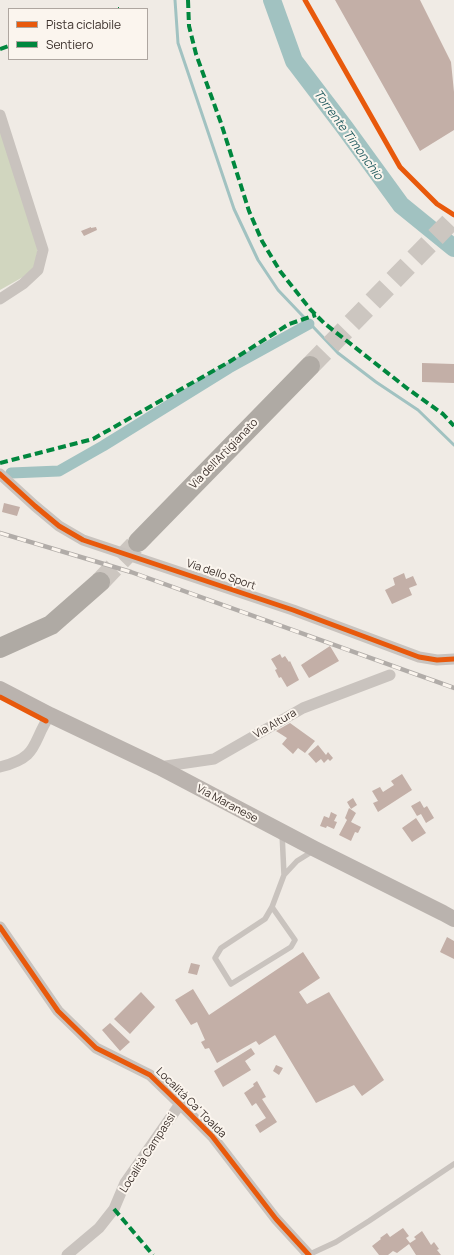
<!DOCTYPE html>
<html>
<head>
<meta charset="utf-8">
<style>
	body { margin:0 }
	#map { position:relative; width:454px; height:1255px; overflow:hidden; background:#f0ebe5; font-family:Manrope,sans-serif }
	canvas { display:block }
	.legend { position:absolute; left:8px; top:8px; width:140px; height:52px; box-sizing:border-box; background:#fbf5ee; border:1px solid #aea6a0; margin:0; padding:5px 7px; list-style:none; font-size:12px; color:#3b302b }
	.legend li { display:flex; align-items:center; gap:8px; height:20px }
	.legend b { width:20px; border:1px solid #aea6a0 }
</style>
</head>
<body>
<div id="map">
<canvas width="454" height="1255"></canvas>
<ul class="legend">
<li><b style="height:5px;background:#e8590c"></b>Pista ciclabile</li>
<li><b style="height:5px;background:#00873e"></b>Sentiero</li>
</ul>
</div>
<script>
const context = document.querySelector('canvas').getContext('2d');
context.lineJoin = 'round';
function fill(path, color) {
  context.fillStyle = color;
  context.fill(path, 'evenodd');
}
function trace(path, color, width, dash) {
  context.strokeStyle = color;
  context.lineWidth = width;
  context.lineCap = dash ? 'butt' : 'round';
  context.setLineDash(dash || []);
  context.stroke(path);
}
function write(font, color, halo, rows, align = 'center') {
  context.font = font + ' Manrope,sans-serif';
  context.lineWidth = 4;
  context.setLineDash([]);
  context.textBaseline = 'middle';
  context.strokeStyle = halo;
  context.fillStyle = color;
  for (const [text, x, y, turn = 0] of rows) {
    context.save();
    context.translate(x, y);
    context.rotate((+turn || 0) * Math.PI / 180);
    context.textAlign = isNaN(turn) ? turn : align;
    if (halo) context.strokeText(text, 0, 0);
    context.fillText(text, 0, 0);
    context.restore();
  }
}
const green = new Path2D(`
	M0,131L38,246L35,267L23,277L0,290Z`);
const stream = new Path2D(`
	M175,0L178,43L234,209L258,260L278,290L338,353L376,382L418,410L454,445`);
const canal = new Path2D(`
	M11,473L59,471L103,446L229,368L309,324`);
const river = new Path2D(`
	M272,0L294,61L345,128L401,205L454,248`);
const building = new Path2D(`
	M335,0H420L451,62L454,92V130L420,151Z
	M91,227V228L96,227L97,230L84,236L81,231Z
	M422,363L454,364V383L422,382Z
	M4,503L20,507L17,516L2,512Z
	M404,573L406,579L413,576L417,585L409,588L412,595L392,604L385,590L395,585L393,578Z
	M330,646L339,661L309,678L301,665Z
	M280,654L282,658L285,656L289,662L290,661L299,680L287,687L281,677L279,678L275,670L277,669L271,659Z
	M290,723L315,741L305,753L298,748L293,754L282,744L287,738L276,731Z
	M318,745L326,755L328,752L333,758L330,761L328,759L324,763L321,759L316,763L308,754Z
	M402,774L412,790L378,812L373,803L378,801L372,791L380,787L383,792L394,785L391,781Z
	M353,798L357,805L351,809L347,802Z
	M420,801L424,808L427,806L434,818L426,823L421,814L417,816L411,806Z
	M349,808L356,813L351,822L361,827L358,833L355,832L351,841L339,835L347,820L345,818Z
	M331,812L337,815L334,821L337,822L334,829L327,826L326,828L320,826L324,816L329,818Z
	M416,818L426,833L412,842L402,828Z
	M447,937L454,941V959L440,952Z
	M303,952L320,978L299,992L307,1004L329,992L384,1080L362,1096L354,1085L316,1103L275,1035L259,1045L256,1041L217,1063L209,1048L205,1049L201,1042L205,1040L197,1022L191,1025L175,1000L193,989L209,1015Z
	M191,963L200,965L197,975L188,973Z
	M141,992L155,1007L130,1034L114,1019Z
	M110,1023L130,1042L120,1051L102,1030Z
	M251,1048L255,1054L245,1061L251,1070L223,1087L214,1071Z
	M276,1065L283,1068L279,1075L273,1071Z
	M257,1081L266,1097L262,1099L277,1122L260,1133L255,1125L266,1118L256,1103L252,1106L244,1093L254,1086L253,1084Z
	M403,1228L409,1236L406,1238L410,1243L416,1239L414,1237L422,1231L431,1245L434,1242L439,1249L437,1250L441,1255H416L409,1244L397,1253L393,1251L388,1255H379L372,1246L381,1239L380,1238L387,1233L390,1237Z`);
const highwayTunnel = new Path2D(`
	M310,366L454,218
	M100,582L138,542`);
const lane = new Path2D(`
	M284,875L297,861L313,851
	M272,907L265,919L221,948L215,958L231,984L291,947L295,940L272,907L284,875L282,833
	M308,1255L336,1242L369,1221L454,1164`);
const street = new Path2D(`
	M0,115L43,250L38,270L23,284L0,299
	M0,474L35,506L59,526L83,540L293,610L419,657L437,660L454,659
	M0,767C40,757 31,743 50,715
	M159,767L214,759L303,708L390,675
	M0,927L58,1011L96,1048L150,1075L180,1104L212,1136L276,1219L309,1255
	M67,1255L99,1228L114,1209L125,1183L180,1104`);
const secondary = new Path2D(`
	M0,689L50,715L159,767L315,849L443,913L454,919`);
const highway = new Path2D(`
	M138,542L310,366
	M0,648L51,625L100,582`);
const rail = new Path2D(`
	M0,533L131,572L454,688`);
const quiet = new Path2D(`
	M188,0L189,26L196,54L221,123L249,211L262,241L280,271L310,309L324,323L408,389L443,414L454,426
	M118,9H119
	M0,49L9,46
	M0,463L93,439L229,362L289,324L316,315
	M114,1209L153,1255`);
const cycleway = new Path2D(`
	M305,0L400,167L437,204L454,215
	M0,474L35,506L59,526L83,540L293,610L419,657L437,660L454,659
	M0,697L46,721
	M0,927L58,1011L96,1048L150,1075L180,1104L212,1136L276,1219L309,1255`);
const streetNames = [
	["Via dell'Artigianato",224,454,-46],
	["Via dello Sport",221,575,19],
	["Via Altura",275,724,-30],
	["Via Maranese",227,804,28],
	["Località Ca' Toalda",191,1103,45],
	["Località Campassi",148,1153,-57]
];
const waterNames = [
	["Torrente Timonchio",348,135,54]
];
fill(green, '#d1d6bf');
trace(stream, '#a1c2c1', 3);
trace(canal, '#a1c2c1', 11);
trace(river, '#a1c2c1', 18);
fill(building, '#c3afa7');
trace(highwayTunnel, '#ccc6c0', 20, [20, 10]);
trace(lane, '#c9c3be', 5.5);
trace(street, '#c9c3be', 11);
trace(secondary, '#bab3ae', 16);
trace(highway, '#afaaa4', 20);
trace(rail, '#b1aca8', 4.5);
trace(rail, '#fbf5ee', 3, [9]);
trace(quiet, '#00873e', 4, [8, 4]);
trace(cycleway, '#e8590c', 5);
write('11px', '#3b302b', '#fbf5ee', streetNames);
write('italic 12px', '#1f5a5e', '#fbf5ee', waterNames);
</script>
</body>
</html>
